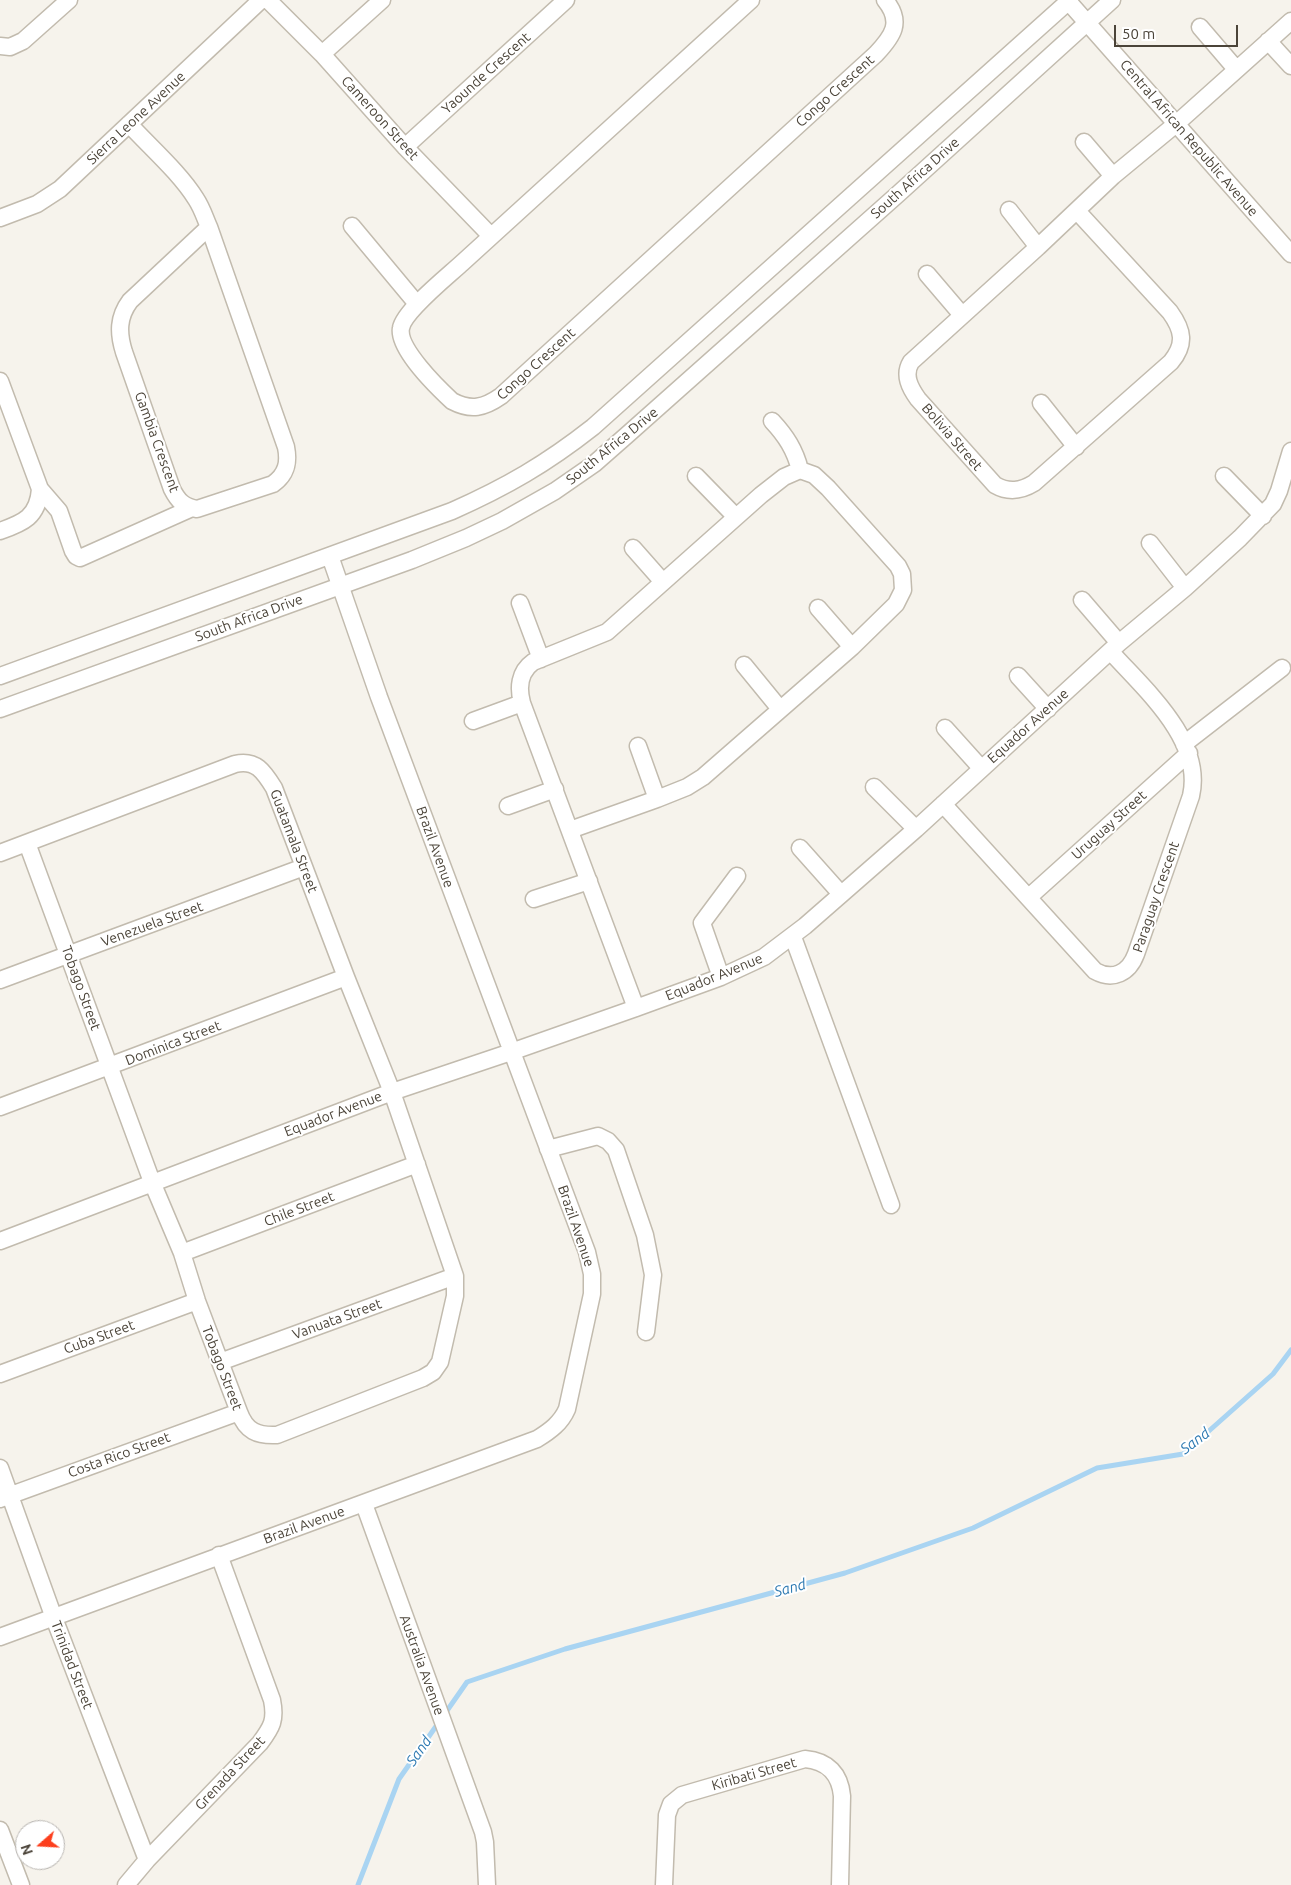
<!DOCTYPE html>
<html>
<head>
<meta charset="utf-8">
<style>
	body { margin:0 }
	#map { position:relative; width:1291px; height:1885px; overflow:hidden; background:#f6f3ec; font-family:Ubuntu,sans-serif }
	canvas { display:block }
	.north { position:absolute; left:15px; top:1820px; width:50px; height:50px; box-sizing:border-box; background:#fff; border:1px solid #b7b4b0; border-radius:50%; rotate:251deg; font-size:14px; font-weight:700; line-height:20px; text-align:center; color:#4b4439 }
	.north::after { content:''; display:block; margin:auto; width:18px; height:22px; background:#fc3f1d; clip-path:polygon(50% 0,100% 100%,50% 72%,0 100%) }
	.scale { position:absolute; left:1114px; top:25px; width:124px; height:22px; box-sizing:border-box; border:2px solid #4b4439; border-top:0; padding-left:6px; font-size:15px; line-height:18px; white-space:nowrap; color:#4b4439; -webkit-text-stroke:4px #fff; paint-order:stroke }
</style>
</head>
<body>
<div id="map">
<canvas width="1291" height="1885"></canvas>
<div class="north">N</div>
<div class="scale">50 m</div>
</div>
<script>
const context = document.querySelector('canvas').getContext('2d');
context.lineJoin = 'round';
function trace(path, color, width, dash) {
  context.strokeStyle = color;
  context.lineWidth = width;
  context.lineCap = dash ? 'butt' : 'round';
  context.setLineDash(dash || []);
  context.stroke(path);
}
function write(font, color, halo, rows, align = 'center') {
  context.font = font + ' Ubuntu,sans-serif';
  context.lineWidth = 4;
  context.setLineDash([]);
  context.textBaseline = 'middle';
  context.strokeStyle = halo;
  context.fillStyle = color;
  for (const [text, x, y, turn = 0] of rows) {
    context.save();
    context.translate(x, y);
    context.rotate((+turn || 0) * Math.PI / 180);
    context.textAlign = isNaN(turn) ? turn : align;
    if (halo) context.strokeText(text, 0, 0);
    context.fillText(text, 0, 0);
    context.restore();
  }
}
const stream = new Path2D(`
	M444,1715L467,1682L565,1649L845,1573L973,1528L1097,1468L1183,1454L1273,1374L1291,1350
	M358,1885L399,1779L439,1722`);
const minor = new Path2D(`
	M268,0L322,54L405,147L491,236
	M751,0C655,88 558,175 462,263C448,276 404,311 401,328C397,348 437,387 452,401C471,411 484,408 501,396L876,54C893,36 903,22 885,0
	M1067,0L1291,254
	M1200,27L1236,69
	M1268,41L1291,66
	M0,46L10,47L23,41L69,0
	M322,54L382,0
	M129,124C150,147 180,173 196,199C202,208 205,218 209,227L286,447C289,462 287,474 273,484L197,509C184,507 178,501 172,489L124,352C118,333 118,317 130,301L209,227
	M1084,142L1113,176
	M405,147L566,0
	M1009,210L1038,247
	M1077,211L1170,312C1183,330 1186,344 1171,362L1034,483C1021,491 1009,493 995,485L918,399C910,388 903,375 911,362L1038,247L1113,176L1176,124L1291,21
	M0,218L37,204L60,189L261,0
	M352,226L417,304
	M927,274L962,315
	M0,381L40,489C38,517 23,523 0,531
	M1041,403L1076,447
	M772,421C786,436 795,450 800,470
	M696,476L736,517
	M1224,476L1263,516
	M40,489L59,511L73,551L76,556L80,558L192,508
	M1150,543L1185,588
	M633,548L663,582
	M1082,600L1119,643
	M520,603L541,659
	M818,608L852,647
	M744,665L780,709
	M0,676L452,511C506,487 546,464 593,427L1070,0
	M1018,676L1048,709
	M0,709L412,560L466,538L502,521L555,491L594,464L627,435L897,195L1112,0
	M473,721L522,703
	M945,728L981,768
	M1184,744L1282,668
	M638,746L657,799
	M874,787L916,829
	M943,804L1095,971C1113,981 1129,973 1136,954L1191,796C1204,740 1144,689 1111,652
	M508,806L555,789
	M570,830L657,799L687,787L703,777L852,647L896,604L903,590L902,574L898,566L828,488L814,475L800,470L784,477L761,495L607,632L533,662C519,672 518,688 522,703L636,1008
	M800,848L841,894
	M0,853L235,764C256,759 264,772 274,788L346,977L392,1092L455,1276V1296L440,1362L433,1372L423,1378L277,1435C257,1436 246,1431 239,1412L197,1301L182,1253L152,1182L27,843
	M1029,897L1189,753
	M534,899L589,881
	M793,937L891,1205
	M721,977L702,923L737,876
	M0,980L304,867
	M0,1107L346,977
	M548,1149L598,1136L608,1141L616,1150L645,1235L653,1275L646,1332
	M0,1241L392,1092L511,1052L636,1008L721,977L764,957L805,926L916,829L1119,643L1185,588L1240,538L1273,504L1279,491L1291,451
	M182,1253L417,1164
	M220,1362L455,1276
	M0,1374L197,1301
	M0,1468L54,1618L147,1860
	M0,1499L239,1412
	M364,1504L483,1832L485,1842L487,1885
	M0,1637L537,1439C550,1431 561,1423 567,1409L592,1294V1274L587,1252L379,697L330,556
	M0,1830L21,1885
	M126,1885L147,1860L260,1743C272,1727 276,1720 272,1700L219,1555
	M664,1885L667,1815L671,1804L682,1795L805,1759C828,1761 840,1774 842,1796L840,1885`);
const streetNames = [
	["Yaounde Crescent",486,73,-42],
	["Congo Crescent",835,91,-42],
	["Sierra Leone Avenue",136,118,-43],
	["Cameroon Street",380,118,48],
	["Central African Republic Avenue",1189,138,49],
	["South Africa Drive",915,178,-42],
	["Congo Crescent",536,364,-42],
	["Bolivia Street",952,437,49],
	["Gambia Crescent",157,442,70],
	["South Africa Drive",612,446,-39],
	["South Africa Drive",249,618,-20],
	["Equador Avenue",1028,726,-42],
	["Uruguay Street",1109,825,-42],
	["Guatamala Street",294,841,69],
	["Brazil Avenue",435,847,70],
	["Paraguay Crescent",1156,897,-71],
	["Venezuela Street",152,924,-20],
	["Equador Avenue",714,977,-22],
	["Tobago Street",81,988,70],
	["Dominica Street",173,1043,-21],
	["Equador Avenue",333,1114,-21],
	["Chile Street",299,1209,-21],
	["Brazil Avenue",576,1226,71],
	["Vanuata Street",337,1319,-20],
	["Cuba Street",99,1337,-20],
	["Tobago Street",222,1368,69],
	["Costa Rico Street",119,1455,-20],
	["Brazil Avenue",304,1525,-20],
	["Trinidad Street",72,1665,69],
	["Australia Avenue",422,1665,70],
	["Grenada Street",230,1773,-47],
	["Kiribati Street",754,1774,-16]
];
const waterNames = [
	["Sand",1195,1441,-37],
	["Sand",790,1588,-15],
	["Sand",419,1751,-55]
];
trace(stream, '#a9d4f2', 5);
trace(minor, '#c2bbae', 19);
trace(minor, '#fff', 16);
write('14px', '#4b4439', '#fff', streetNames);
write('italic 15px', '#2e7ab2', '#fff', waterNames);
</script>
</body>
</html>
